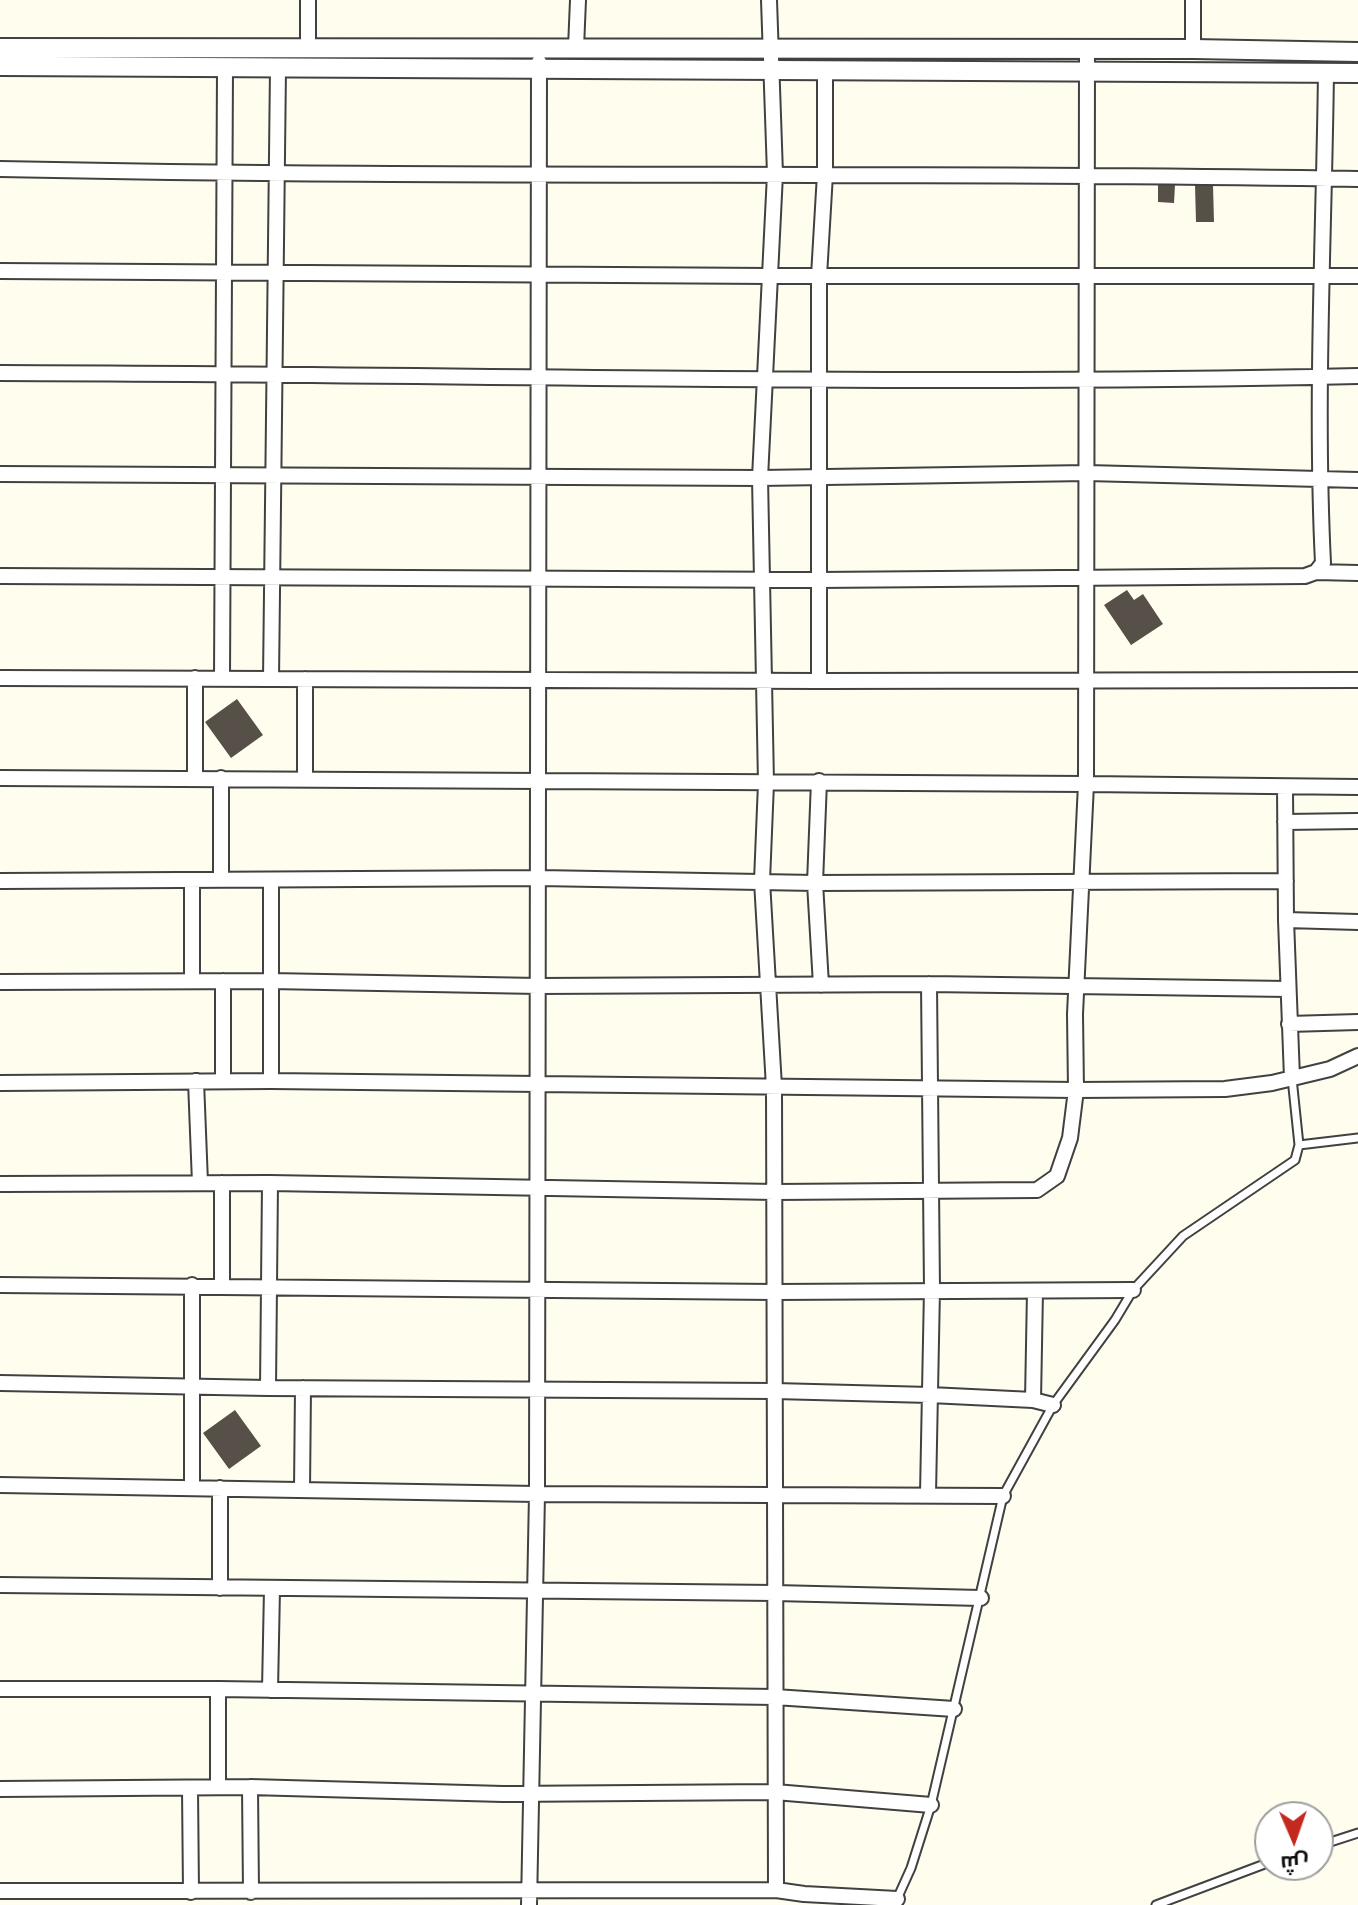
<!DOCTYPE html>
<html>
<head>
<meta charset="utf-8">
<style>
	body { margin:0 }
	#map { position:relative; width:1358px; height:1905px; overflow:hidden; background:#fffeee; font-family:Bitter,Cairo,serif }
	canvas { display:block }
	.north { position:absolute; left:1254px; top:1801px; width:80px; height:80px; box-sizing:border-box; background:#fff; border:2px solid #9f9f9f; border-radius:50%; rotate:178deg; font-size:22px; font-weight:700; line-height:32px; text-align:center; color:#0e0e0e }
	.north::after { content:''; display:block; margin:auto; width:28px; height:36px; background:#c4291f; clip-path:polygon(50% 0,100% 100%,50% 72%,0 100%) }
</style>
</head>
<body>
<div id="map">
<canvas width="1358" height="1905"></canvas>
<div class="north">ش</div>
</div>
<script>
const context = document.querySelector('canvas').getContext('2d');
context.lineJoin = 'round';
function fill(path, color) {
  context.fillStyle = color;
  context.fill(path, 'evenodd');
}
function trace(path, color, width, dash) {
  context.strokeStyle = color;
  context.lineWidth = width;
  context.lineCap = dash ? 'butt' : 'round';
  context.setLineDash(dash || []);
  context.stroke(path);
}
const building = new Path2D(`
	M1158,185H1175L1174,203L1158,202Z
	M1195,185H1213L1214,222H1196Z
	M1127,590L1134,600L1143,594L1163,624L1131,645L1104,605Z
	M237,699L263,735L231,758L205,722Z
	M235,1410L261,1446L229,1469L203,1433Z`);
const service = new Path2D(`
	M1299,1145L1358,1138
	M1318,1846L1358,1833
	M897,1899L911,1868L931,1805L1003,1496L1053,1405L1115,1320L1133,1290L1183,1236L1295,1160L1299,1145L1292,1078
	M1156,1905L1270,1862`);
const minor = new Path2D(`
	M308,0V48
	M1193,0V49
	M576,48L578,0
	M0,169C453,179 905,171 1358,179
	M0,271L769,276H1358
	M0,373C453,374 905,386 1358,376
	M0,474L760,478L1087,473L1358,480
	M1316,572L1358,573
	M0,576L818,580L1305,576L1316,572L1323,563C1315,400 1324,236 1326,72
	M222,677L225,69
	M0,678L819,681L1358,680
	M271,679L278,68
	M819,681V276L825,174V71
	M0,778L1086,784L1087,49
	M195,778V678
	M305,778V679
	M819,781L815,883L821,985
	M1285,787L1286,920L1292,1078
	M1285,822L1358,821
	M221,880V778
	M0,881L540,878L815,883L1286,881
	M1286,920L1358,922
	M192,981V880
	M223,981V1081
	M0,982L271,981L538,986L929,984L1288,989
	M1289,1024L1358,1022
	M196,1081L200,1183
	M271,1081V880
	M0,1083L271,1081L1076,1090L1225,1089L1272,1083L1330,1069L1358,1056
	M222,1183V1286
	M0,1184L270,1183L775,1192L1037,1190L1057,1176L1070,1138L1076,1090L1075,1014L1086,784L1358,787
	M0,1285L775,1292L1133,1290
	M0,1383L268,1388L775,1391L930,1395L1033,1400L1053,1405
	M268,1388L270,1183
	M1033,1400L1035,1291
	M0,1485L537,1494L1003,1496
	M192,1488V1285
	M302,1490L303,1388
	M928,1494L932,1289L929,984
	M0,1585L775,1593L981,1598
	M220,1588V1488
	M0,1689H218L775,1697L954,1709
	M270,1690L272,1589
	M218,1787V1689
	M250,1787L251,1892
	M0,1789L250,1787L503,1794L775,1792L931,1805
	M190,1789L191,1892
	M776,1890L804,1894L897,1899
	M0,1891L776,1890L774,1087L762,881L766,783L760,478L775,174L769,0
	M529,1905L537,1494L539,62`);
const tertiary = new Path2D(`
	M0,48L1193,49L1358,52
	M0,66L1358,73`);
fill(building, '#575049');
trace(service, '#414141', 11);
trace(minor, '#414141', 18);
trace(tertiary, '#414141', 22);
trace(service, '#fff', 7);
trace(minor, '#fff', 14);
trace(tertiary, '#fff', 18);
</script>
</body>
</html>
